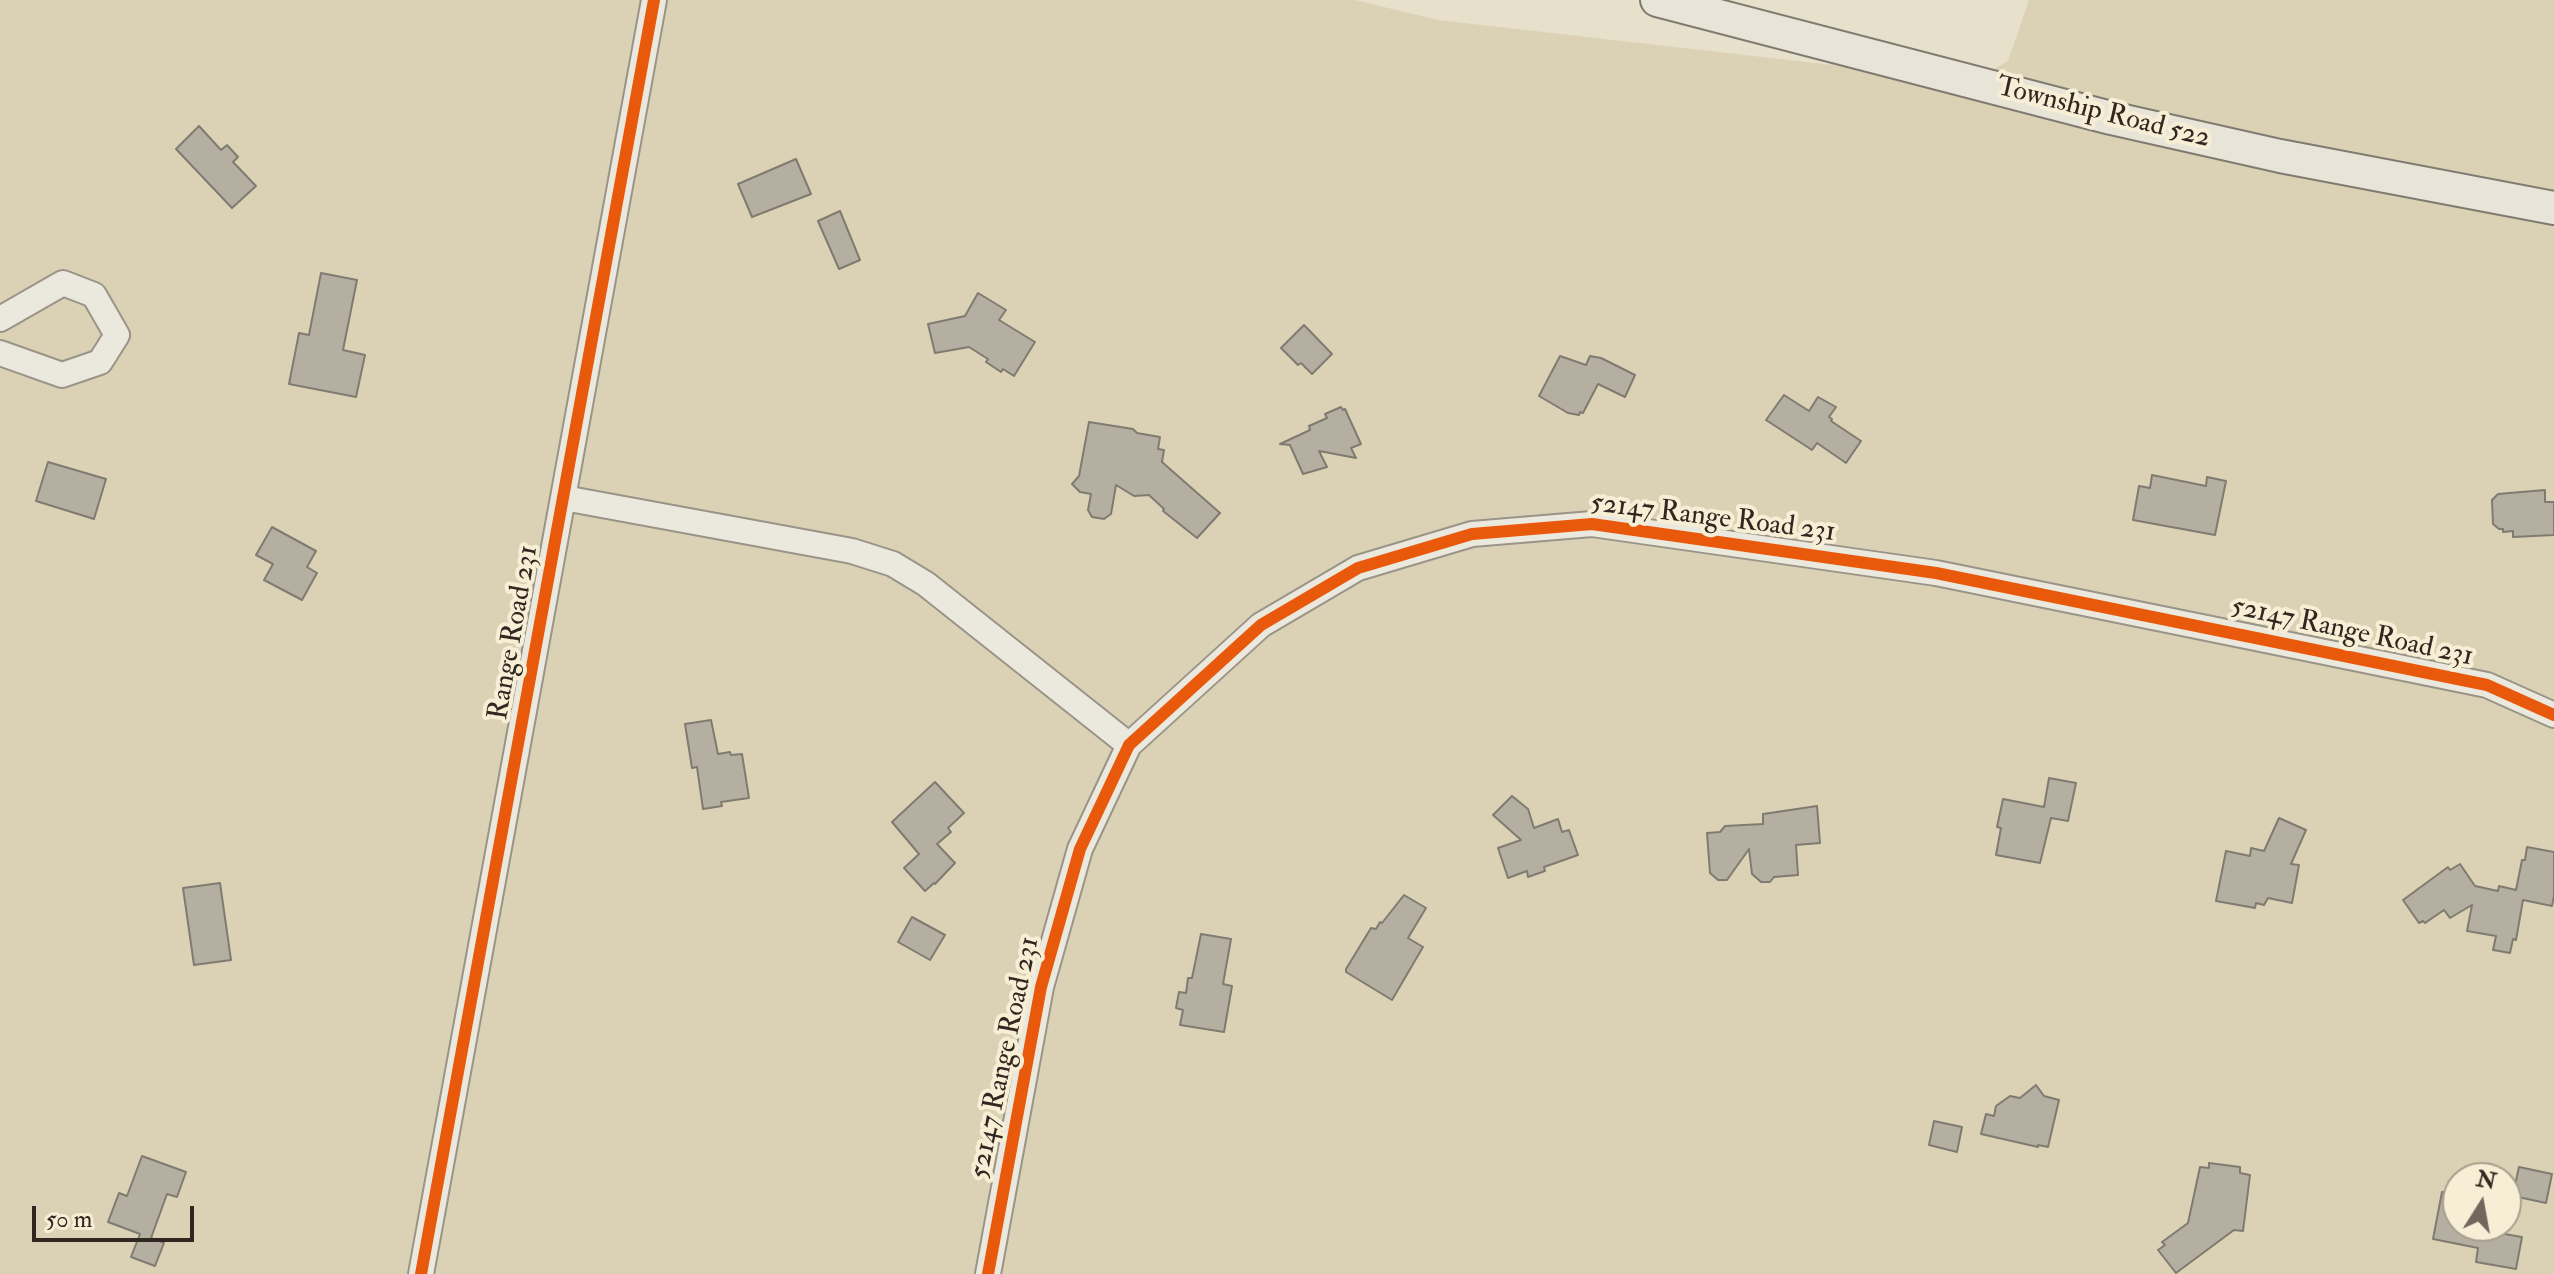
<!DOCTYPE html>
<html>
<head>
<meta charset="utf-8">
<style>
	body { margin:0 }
	#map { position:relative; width:2554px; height:1274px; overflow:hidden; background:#e7e1cb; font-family:"IM FELL Double Pica",serif }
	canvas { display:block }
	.north { position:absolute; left:2442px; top:1162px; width:80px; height:80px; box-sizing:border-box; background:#f7efd5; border:2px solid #a89f8d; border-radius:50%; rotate:11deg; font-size:22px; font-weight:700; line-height:32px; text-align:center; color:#322620 }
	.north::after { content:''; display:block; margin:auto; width:28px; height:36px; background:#71675c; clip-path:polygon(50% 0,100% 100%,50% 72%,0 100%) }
	.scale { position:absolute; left:32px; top:1206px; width:162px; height:36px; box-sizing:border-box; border:4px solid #322620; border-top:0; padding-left:10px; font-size:24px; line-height:28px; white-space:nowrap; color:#322620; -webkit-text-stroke:6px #f7efd5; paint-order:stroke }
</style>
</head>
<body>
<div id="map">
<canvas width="2554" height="1274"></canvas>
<div class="north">N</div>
<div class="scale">50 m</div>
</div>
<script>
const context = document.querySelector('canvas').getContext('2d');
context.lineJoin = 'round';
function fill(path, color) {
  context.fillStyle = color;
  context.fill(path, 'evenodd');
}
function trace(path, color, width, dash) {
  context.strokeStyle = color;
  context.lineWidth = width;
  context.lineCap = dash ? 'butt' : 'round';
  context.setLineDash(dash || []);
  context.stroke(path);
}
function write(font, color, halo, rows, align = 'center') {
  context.font = font + ' "IM FELL Double Pica",serif';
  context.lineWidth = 8;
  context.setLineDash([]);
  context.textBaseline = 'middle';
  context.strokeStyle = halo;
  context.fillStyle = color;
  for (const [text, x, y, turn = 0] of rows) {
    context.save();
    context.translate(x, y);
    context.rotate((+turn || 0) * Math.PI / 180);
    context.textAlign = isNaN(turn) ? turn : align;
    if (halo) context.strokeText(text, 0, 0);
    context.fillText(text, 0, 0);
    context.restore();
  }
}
const green = new Path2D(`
	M0,0H1355L1438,20L1973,81L2008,61L2029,0H2554V1274H0ZM2458,1178H2506V1226H2458Z`);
const building = new Path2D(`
	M199,126L221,150L227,145L238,157L233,162L256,186L232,208L176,149Z
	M796,159L811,194L752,217L738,184Z
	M840,211L860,260L839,269L818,221Z
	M321,273L357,280L343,350L365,355L356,397L289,384L299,333L309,335Z
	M978,293L1006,310L999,320L1035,342L1014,376L1003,369L1001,372L986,362L988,359L969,347L935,353L928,324L965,316Z
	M1304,325L1332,354L1312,374L1301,363L1298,365L1281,348Z
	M1560,356L1586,365L1590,356L1601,358L1635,375L1625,397L1598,384L1583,413L1580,412L1579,415L1568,413L1539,396Z
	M1784,395L1809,411L1818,397L1836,407L1829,417L1832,419L1831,421L1861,441L1846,463L1817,443L1812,450L1766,420Z
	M1341,407L1343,410L1345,409L1361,444L1351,448L1356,458L1319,451L1327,467L1303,474L1290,445L1280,444L1310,430L1309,426L1327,418L1325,414Z
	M1089,422L1133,429L1137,433L1160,437L1158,449L1164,450L1162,462L1220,513L1197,538L1163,511L1164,509L1149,495L1134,496L1116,485L1111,514L1104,519L1092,517L1088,510L1091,494L1080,492L1072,484L1079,476Z
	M48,462L106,479L94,519L36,501Z
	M2152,475L2206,486L2207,477L2226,481L2215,535L2133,520L2139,486L2150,488Z
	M2545,490V502H2554V535L2513,537V531L2503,532V529H2499L2493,524L2492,500L2498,494Z
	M272,527L316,551L307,567L317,573L302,600L264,580L273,564L256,555Z
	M711,720L718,754L730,752L731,755L742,754L749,798L721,802L722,806L703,809L697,767L692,768L685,724Z
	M2049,778L2076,783L2068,821L2051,818L2040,863L1996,855L2001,828L1997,827L2003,799L2044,807Z
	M935,782L964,813L948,828L951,832L937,844L955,863L935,884L934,883L925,891L904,868L919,854L892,822Z
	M1512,796L1528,809L1534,828L1558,819L1562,832L1569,830L1578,855L1544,867L1545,871L1528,877L1527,871L1508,878L1498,848L1521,840L1493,815Z
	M1817,806L1820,843L1796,845L1798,875L1774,877L1770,882H1761L1752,874L1749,849L1727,880H1718L1710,873L1707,833L1720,832L1725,826L1763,824V814Z
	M2279,818L2306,830L2291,864L2299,865L2292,903L2268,898L2264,905L2256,903L2255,908L2216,901L2226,851L2250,856L2251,848L2264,851Z
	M2527,847L2554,852V896L2552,906L2523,900L2516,940L2513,939L2510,953L2493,950L2496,936L2467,931L2472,905L2450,918L2444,910L2425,923L2423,921L2419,923L2403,900L2448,867L2450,870L2460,864L2475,886L2498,891L2499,886L2516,890L2522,860H2525Z
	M220,883L231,960L194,965L183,888Z
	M1404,895L1426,908L1408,938L1423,947L1392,1000L1346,972V969L1371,928L1376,929L1380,922L1382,923Z
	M912,917L945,935L930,960L898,942Z
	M1201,934L1231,939L1223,984L1232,986L1224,1032L1180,1025L1183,1010L1176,1008L1179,992L1186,993L1188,978H1192Z
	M2036,1085L2044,1096L2059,1100L2048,1147L2038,1145V1147L1981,1134L1986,1114L1994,1116L1996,1106L2010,1096L2020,1098Z
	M1934,1121L1962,1127L1957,1152L1929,1145Z
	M142,1156L186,1172L177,1197L167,1194L151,1238L164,1243L155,1266L131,1257L140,1234L108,1222L119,1193L127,1196Z
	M2209,1163L2240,1167V1173L2250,1175L2243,1231L2234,1230L2176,1273L2158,1250L2165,1245L2162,1242L2188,1223L2200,1167L2209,1168Z
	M2519,1167L2552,1174L2546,1203L2518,1197L2519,1195L2513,1194Z
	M2442,1192L2458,1195V1226H2488L2487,1231L2522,1237L2516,1269L2476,1262L2478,1248L2433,1239Z`);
const minor = new Path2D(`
	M0,319L63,283L94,295L117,335L100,362L62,375L0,353
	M564,498L852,551L893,564L926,584L1129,745
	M421,1274L654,0
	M988,1274L1041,987L1080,849L1129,745L1261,625L1358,568L1472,534L1592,524L1936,573L2487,685L2554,715`);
const major = new Path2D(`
	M1657,0L2111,118L2280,156L2554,208`);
const cycleway = new Path2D(`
	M421,1274L654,0
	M988,1274L1041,987L1080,849L1129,745L1261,625L1358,568L1472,534L1592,524L1936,573L2487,685L2554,715`);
const streetNames = [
	["Township Road 522",2103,114,14],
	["52147 Range Road 231",1713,519,7],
	["Range Road 231",515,633,-80],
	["52147 Range Road 231",2352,633,12],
	["52147 Range Road 231",1006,1058,-78]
];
fill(green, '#dbd2b6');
fill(building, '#b4afa1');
trace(building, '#807b70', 2);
trace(minor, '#999487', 28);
trace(major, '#807b70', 36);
trace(minor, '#ebe8dd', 24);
trace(major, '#e8e4d7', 32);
trace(cycleway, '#e8590c', 12);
write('28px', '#322620', '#f7efd5', streetNames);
</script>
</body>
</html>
